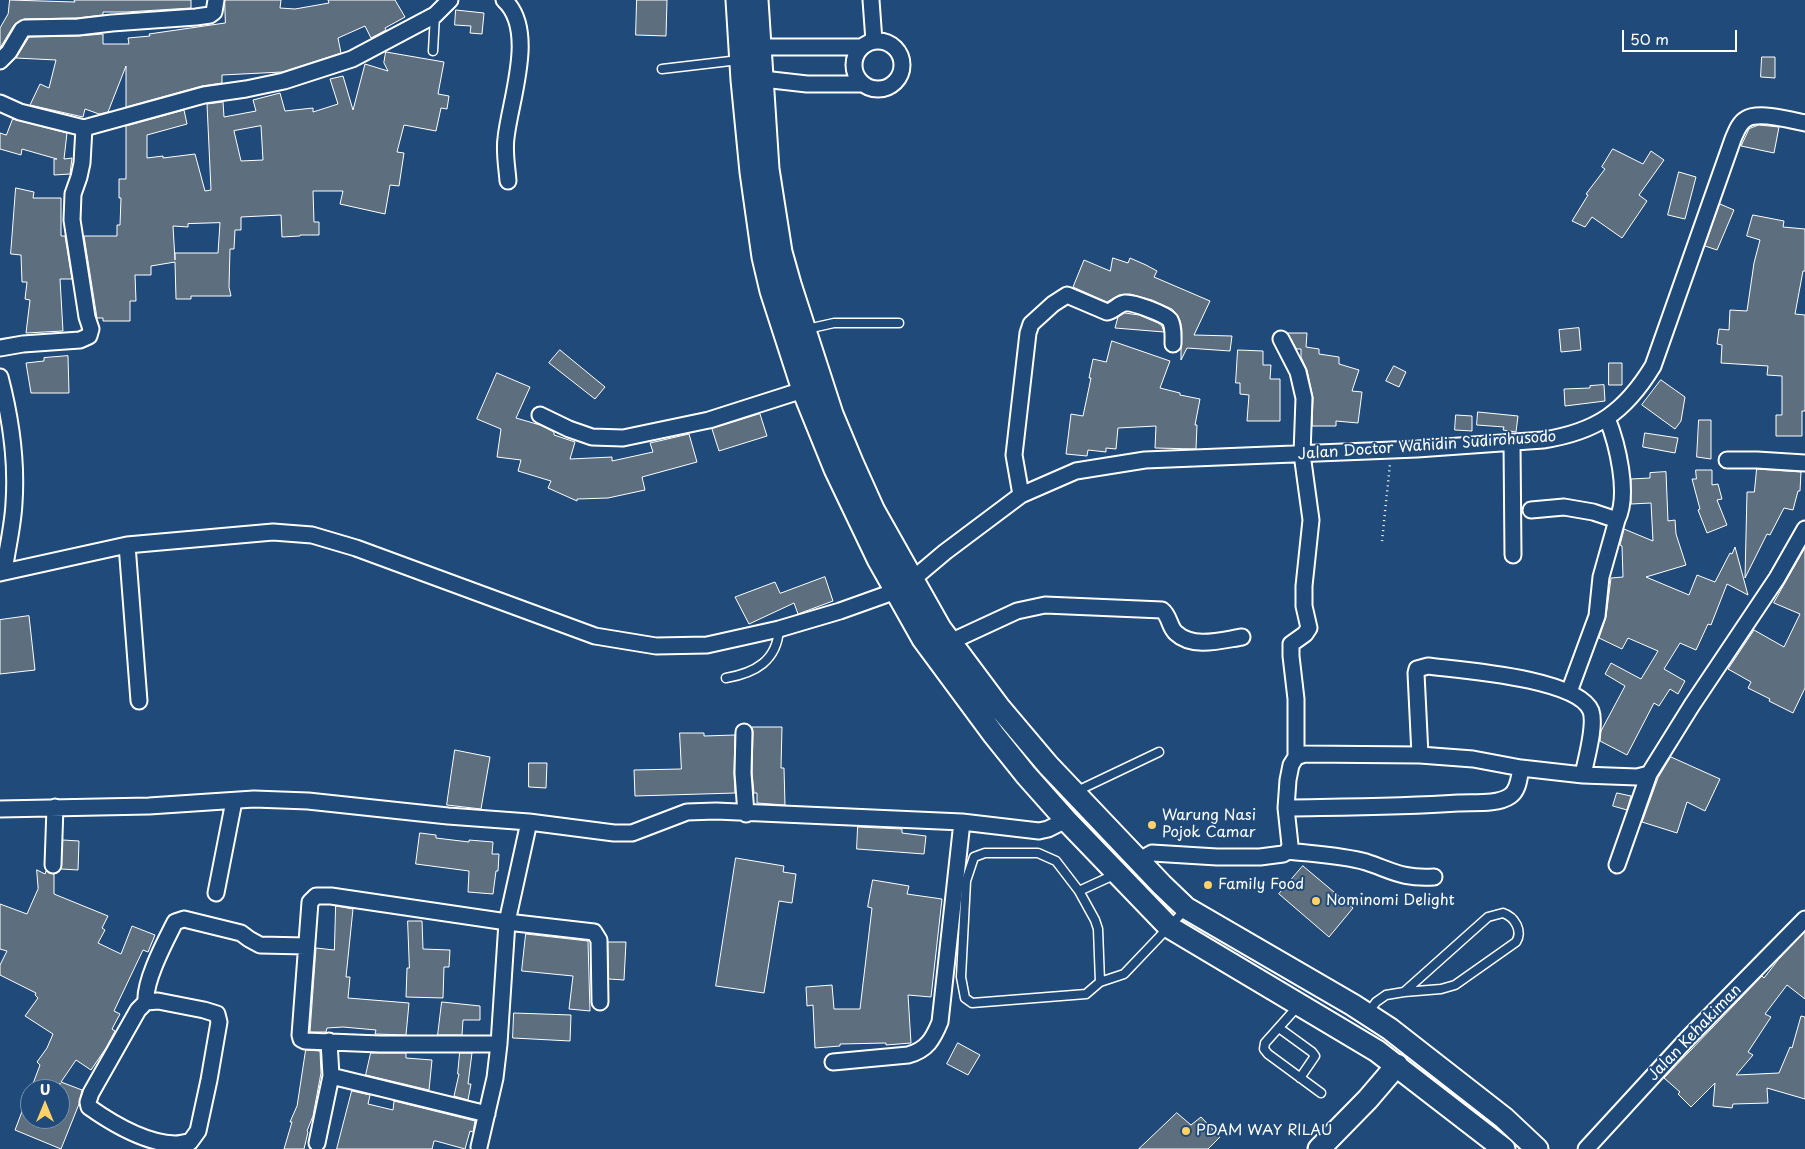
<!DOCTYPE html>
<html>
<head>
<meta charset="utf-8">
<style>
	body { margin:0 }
	#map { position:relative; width:1805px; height:1149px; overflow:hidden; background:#1f4a7a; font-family:"Playpen Sans",sans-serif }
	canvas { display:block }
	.north { position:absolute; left:20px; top:1079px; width:50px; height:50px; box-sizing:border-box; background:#1f4a7a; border:1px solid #7992af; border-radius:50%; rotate:0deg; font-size:14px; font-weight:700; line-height:20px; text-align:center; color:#fff }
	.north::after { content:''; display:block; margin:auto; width:18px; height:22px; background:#ffd166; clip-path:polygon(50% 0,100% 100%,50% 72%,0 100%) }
	.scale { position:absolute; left:1622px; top:30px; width:115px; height:22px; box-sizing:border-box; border:2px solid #fff; border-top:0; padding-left:6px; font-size:15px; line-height:18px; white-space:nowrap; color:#fff; -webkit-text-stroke:4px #1f4a7a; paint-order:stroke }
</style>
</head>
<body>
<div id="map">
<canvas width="1805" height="1149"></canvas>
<div class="north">U</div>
<div class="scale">50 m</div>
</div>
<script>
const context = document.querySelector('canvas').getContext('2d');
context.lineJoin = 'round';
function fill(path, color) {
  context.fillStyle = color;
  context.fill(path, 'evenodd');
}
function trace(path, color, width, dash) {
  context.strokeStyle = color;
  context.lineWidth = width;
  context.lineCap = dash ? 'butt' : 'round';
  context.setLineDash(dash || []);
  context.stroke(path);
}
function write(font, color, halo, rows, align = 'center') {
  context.font = font + ' "Playpen Sans",sans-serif';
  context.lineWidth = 4;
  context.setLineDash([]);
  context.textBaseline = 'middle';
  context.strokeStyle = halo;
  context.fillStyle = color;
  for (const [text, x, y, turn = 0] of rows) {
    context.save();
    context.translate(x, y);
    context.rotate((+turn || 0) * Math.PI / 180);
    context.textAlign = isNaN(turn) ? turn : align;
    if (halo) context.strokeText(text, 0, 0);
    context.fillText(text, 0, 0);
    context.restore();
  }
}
const building = new Path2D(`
	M10,0L75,2L74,0H191V8L126,12H103V15L77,18L24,19L14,25L0,48V28L8,14Z
	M225,0H281L280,8L295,9L329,3L328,0H395L405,17L385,28L386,30L371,38L365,26L338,38L341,53L282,72L222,75V83L202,86L126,107V66L108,112L99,114L85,109L83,117L30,105L40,84L49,88L56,60L16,58L29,37L78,36L103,34V44H129L128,38L150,36L149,34L225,23Z
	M637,0H667L666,36L636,35Z
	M456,10L484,13L482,34L470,33L471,26L455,25Z
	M386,52L444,62L438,94L449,96L447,109L441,108L436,131L404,125L397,152L404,153L399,186L390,185L385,214L340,204L343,191H313L314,222H319V235H300V236L282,237L281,215L241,217V230H235L234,249H230L229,287L231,296H191V299H176L175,262L151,266V275H135L136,301H130V321H103V318H97L84,236H117V225H120L121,198H119V179H126V126L184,110L187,124L147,135V158L163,156V158L195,154L205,191L211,190L207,104L223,102L224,117L256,111L253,100L280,93L285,111L313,108V112L338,104L330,79L343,76L353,110L365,64L388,71L384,63ZM261,126L263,160L241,161L234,131ZM220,223L218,253H175V260L173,226L188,227V224Z
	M1762,57H1775V78L1761,77Z
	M13,119L67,133L64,159L72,158L70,174L54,175V159H57L22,149L21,155L0,149V133L6,135Z
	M1759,125L1779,127L1774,153L1741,146L1749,129Z
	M1613,149L1643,164L1651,151L1664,160L1639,195L1647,201L1622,238L1592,217L1585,227L1572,221L1588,195L1586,194L1605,169L1602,167Z
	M1679,172L1696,177L1685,219L1668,215Z
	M16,188L34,192L33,198H61V236H65L72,279H60L63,331L26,333L30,300L25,299L27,282H22L21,255L11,254Z
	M1720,204L1734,210L1717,250L1705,246Z
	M1753,215L1784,221L1783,227L1805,229V271H1803L1795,314L1805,315V411H1802V436H1776V415H1782V376L1767,375L1768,366L1721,363L1722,345L1717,344L1719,329L1729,330L1730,310L1747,311L1754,263L1760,240L1747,236Z
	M1113,258L1128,263L1130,258L1146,265L1157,271L1154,277L1210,301L1194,335L1232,336L1230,351L1187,348L1181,360V324L1178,316L1172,309L1152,300L1130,294L1119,295L1107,302L1073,287L1084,260L1110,271Z
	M1125,313L1139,315L1158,323L1162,326L1164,332L1115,328L1118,317Z
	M1579,328L1581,350L1561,352L1559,330Z
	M1288,333H1307L1306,347L1319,349V354L1339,357V364L1359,370L1352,391L1362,392L1358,423L1336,421V426H1312L1313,398L1307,370L1301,357V349H1297Z
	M1112,341L1170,361L1160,388L1180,393V395L1200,399L1195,425H1197L1196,449L1155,448L1156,426L1118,428L1116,449L1106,448V452L1088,450L1087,456L1066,454L1071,414L1083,416L1091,378H1089L1093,359L1106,362Z
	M560,350L605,387L595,399L549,363Z
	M1238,350L1263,351V365H1271L1270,379H1280V421H1247L1249,395L1240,394V383H1236Z
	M68,356L69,393H31L26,363L44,361V358Z
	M1609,363H1622V385H1609Z
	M1394,366L1406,372L1399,387L1386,381Z
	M497,373L530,387L516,418L540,425L554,432V435L575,442L570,459L612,457V461L653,452L650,443L689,434L697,462L642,477L645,490L608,498L577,499V501L548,488L551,481L518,471L521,460L497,457L501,429L477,419Z
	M1661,380L1685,397L1681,421L1675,429L1642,405Z
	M1604,385L1605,401L1565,406L1564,389L1590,388V386Z
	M1478,412L1518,416L1516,432L1503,430L1504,427L1477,425Z
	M760,414L767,436L719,451L712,429Z
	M1456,415L1472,416V431L1455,430Z
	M1699,420H1711V459L1697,457Z
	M1645,433L1678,438L1675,453L1643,447Z
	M1757,469L1801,472L1800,491H1798L1793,510L1784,508L1770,535L1767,534L1745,578L1747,492H1754Z
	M1696,470H1712V485L1718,484L1722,499L1717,500L1727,525L1707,533L1698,510L1700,509L1692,479H1696Z
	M1666,472L1668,521L1675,520L1676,534L1686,565L1646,577L1689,595L1697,575L1715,582L1730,553L1732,554L1735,547L1748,595L1727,584L1711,625L1708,624L1696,650L1680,643L1664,669L1685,681L1678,694L1670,689L1659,706L1654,703L1627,755L1600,741L1601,731L1625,686L1605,674L1611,663L1641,679L1658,651L1628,638L1622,649L1599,638L1606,617L1611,578L1623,577L1622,546L1620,545L1624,529L1653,541L1651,503L1631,504V479L1650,478V473Z
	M1805,548V688L1793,713L1769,701L1770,699L1748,688L1751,682L1728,669L1754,630L1784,647L1800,614L1774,603Z
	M825,577L833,601L798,614L794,603L749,624L735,597L775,582L780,593Z
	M29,616L35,670L0,674V620Z
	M752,727H782L781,768H784L785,805L757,803V793H754L752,773L753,732Z
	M680,733H704V736L735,735L734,773L735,793L635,796L634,770L681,769Z
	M455,750L490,757L481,809L447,805Z
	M1671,757L1720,779L1705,811L1687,802L1677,833L1642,822L1658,778Z
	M529,763H547L546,788L529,787Z
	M1617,793L1631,796L1627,810L1613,806Z
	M858,827L902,829V833L926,836L924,854L857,849Z
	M420,833L436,835V838L469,842V840L493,842L492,854H499L498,871H496L493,894L468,892L469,871L416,864Z
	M63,840L79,841L78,870L61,869Z
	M736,858L784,866L783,872L796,874L792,903L779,901L764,993L716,986Z
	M1303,866L1353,908L1329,937L1279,894Z
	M37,870L45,874L46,871L54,874V894L108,916L102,928L105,930L98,943L121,954L132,926L155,935L148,952L143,950L114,1011L120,1014L112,1029L115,1031L106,1048L91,1070L76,1060L61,1082L82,1090L79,1104L61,1149L15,1130L29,1093L30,1119H60V1083L56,1089H31L40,1065L37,1062L47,1048L53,1034L25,1016L38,998L35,995L36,993L0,975V965L7,951L0,949V904L27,914L38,889Z
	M873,880L909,886L907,894L942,899L931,997L908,995L911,1043L886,1045V1043L840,1044V1046L815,1048L813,1005L807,1006L806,987L832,985L834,1009H860L872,908L868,907Z
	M336,906L353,909L346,977H350L348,998L409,1003L406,1035L375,1034L376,1030L343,1027L327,1028L326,1032H310L316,948L334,950Z
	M408,921H422L423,949L450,950L449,967H444L443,998L406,997L407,968H409Z
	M1805,932V999L1787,985L1765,1014L1771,1017L1748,1052L1753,1055L1736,1075L1779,1073L1790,1047L1792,1048L1801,1016L1805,1017V1099L1767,1088L1768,1103L1733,1104L1732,1108L1713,1106L1715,1083L1691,1107L1678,1094L1680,1092L1664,1078L1762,976L1764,978L1778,960Z
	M526,934L588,941L590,1011L569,1009L573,976L522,971Z
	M608,942H626L624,980L609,979Z
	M442,1002L480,1006V1020H463L462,1035H438Z
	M514,1013L571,1015L570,1041L513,1038Z
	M958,1043L980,1055L968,1075L947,1064Z
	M306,1050L320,1051L321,1073L313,1116L307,1131L308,1132L304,1149H284L292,1122H290L297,1106Z
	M371,1053H406V1058L432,1060L429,1090L366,1075Z
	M460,1053H472L468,1084H471L468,1100L454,1096L459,1074H458Z
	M352,1091L370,1095L368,1104L393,1110L394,1101L475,1121L473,1132L470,1131L465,1149L436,1141H434L432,1149H337Z
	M1177,1113L1191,1125L1201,1117L1220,1137L1208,1149H1139Z`);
const path = new Path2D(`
	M1382,541L1390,464`);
const lane = new Path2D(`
	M433,51L435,15
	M662,69L739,60
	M807,329L834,323H899
	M726,678C755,673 777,661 779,629
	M1075,792L1159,752
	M985,853H1038L1056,861L1079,891L1095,920L1098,929L1100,982L1086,994L972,1003L965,998L961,977L966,881L974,857Z
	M1079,891L1116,874
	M1100,982L1124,974L1185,910
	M1298,1006L1265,1043L1264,1049L1268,1054L1321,1093
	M1368,1013L1376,1002L1386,995L1404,992L1441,989L1455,985L1516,942C1523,931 1515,917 1503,913L1488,917L1404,992
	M1279,1028L1312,1052L1315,1056L1300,1078`);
const street = new Path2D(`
	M504,0C537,30 510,100 506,138C504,152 507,167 508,181
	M871,0L874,41
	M854 65a24 24 0 1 1 48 0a24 24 0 1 1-48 0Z
	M761,47H862
	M0,61L9,52L22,30L25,28L78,27L112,23L196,17L210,15L214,12L216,0
	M753,80L763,79L807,84H863
	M0,103L20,112L84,128L204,95L246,89L284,81L352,59L435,15L450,0
	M1281,339L1298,372L1304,398L1302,454L1311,520L1304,586V606L1309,628L1305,634L1291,644V656L1296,699V757
	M0,348L23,344L80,340L89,336L91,329L87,317L72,220L73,194L79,177L82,163L84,128
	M0,377C11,419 17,460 14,503C13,526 7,549 4,572
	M540,415L569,429L592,437L623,438L709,420L803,390
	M1512,442L1513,555
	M1727,460H1757L1805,463
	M1021,495L1014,455L1028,333L1031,324L1053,304L1067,295L1107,312C1114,311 1118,304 1125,303C1133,302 1165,314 1170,320C1174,327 1173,336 1173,344
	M1531,510L1564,507L1593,512L1617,520C1630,494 1617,443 1607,418
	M127,545L139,701
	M0,573L127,545L273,532L312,535L356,548L595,636L656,646L707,645L779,629L840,611L896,591
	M913,579L945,552L1021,495L1076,471L1145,460L1417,449L1543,440C1596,432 1625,412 1653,366L1733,139C1736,132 1739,123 1746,119C1758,111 1791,120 1805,123
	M950,642L1017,611L1045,605L1162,610C1170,616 1169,627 1176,633C1193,649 1222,640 1242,637
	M1569,692L1597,616L1601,577L1617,520
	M744,732L743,773L746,814
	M1420,755L1416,673L1417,669L1428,666C1460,670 1578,678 1591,711C1596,726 1586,759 1583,775
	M1286,808C1343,807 1400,807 1458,803C1473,802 1497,805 1510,796C1519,790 1519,777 1521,768
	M0,809L149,806L254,799L308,801L448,816L529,822L614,833H632L687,812L716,811L962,822L1039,831L1048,829L1066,820
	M529,822L507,922L499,1044H380L305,1041L301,1039L300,1035L310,902L316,896H331L507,922L594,932L599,940L600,1002
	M1288,851C1313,854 1341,855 1366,862C1393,871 1403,879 1434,877
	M1138,861L1152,853L1217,857H1260L1283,854L1288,851L1290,845L1286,808L1288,780L1291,765L1296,757L1305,754L1420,755L1473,759L1521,768L1583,775L1637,777L1649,774L1692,705L1777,578L1805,529
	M53,865L55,807
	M1617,865L1649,774
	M216,893L234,801
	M158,1001L204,1010L217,1014L219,1022L209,1080L198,1131L190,1142C185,1142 180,1144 175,1144C145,1143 113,1124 89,1107L88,1102L91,1093L138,1010L146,1002Z
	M146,1002C144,981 165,942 175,922L184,919L241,933L249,939L260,945L306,946
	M329,1041L331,1076L487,1114
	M833,1062L908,1055C927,1050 933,1039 940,1022L962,822
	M317,1143L331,1076
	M479,1147L495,1078L499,1044
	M1586,1149L1688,1038L1805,919`);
const secondary = new Path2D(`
	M737,0L742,80L751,172L763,257L771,291L803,390L835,469L878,559L923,639L994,735L1026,775L1066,820L1169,927L1377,1051L1504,1149
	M757,0L768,169L781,252L790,284L832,414L852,462L874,511L940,628L999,707L1048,765L1162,885L1186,908L1353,1005L1390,1029L1504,1118L1537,1149
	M1319,1149L1368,1099L1397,1065`);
const markers = [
	[1152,825,5,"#ffd166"],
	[1208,885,5,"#ffd166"],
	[1316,901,5,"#ffd166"],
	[1186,1131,5,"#ffd166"]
];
const streetNames = [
	["Jalan Doctor Wahidin Sudirohusodo",1427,446,-4],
	["Jalan Kehakiman",1695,1033,-46]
];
const poiNames = [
	["Warung Nasi",1162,816],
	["Pojok Camar",1162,833],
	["Family Food",1218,885],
	["Nominomi Delight",1326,901],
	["PDAM WAY RILAU",1196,1131]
];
fill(building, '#5d6f7e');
trace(building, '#fff', 1);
trace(lane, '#fff', 11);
trace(street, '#fff', 19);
trace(secondary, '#fff', 25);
trace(path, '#fff', 2.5, [1, 4]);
trace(lane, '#1f4a7a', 8);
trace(street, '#1f4a7a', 15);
trace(secondary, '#1f4a7a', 21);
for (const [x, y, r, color] of markers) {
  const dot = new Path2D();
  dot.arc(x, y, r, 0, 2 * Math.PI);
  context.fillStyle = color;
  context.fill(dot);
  trace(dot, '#1f4a7a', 2);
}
write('15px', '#fff', '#1f4a7a', streetNames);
write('15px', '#fff', '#1f4a7a', poiNames, 'left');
</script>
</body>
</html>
